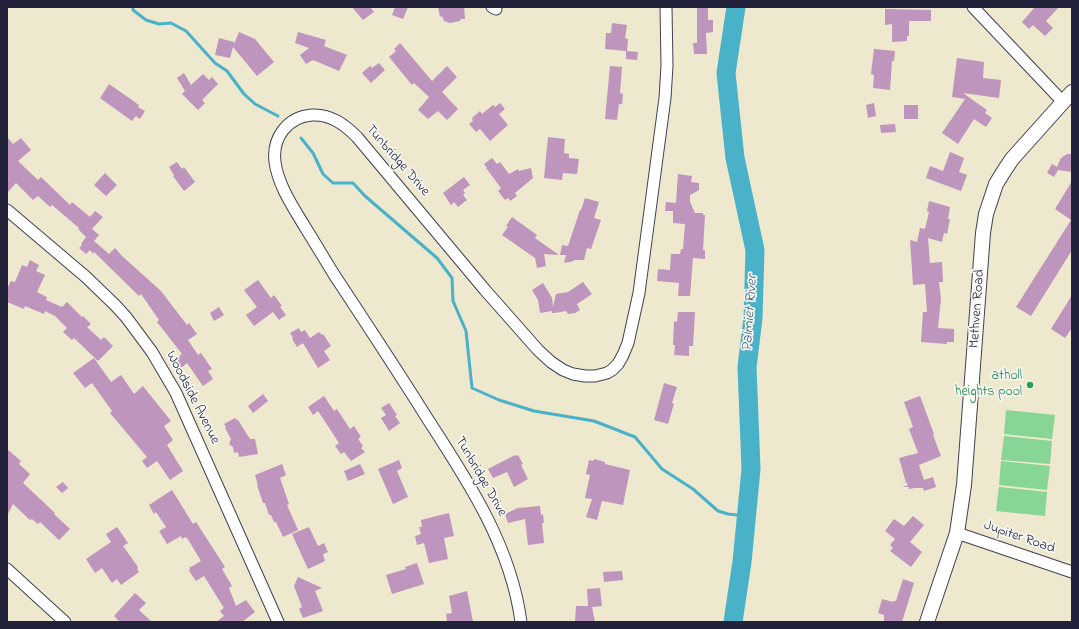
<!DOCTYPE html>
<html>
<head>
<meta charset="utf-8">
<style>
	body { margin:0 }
	#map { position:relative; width:1079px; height:629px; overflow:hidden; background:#ede8ce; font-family:"Indie Flower",sans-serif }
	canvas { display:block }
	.frame { position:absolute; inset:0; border:8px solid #22223b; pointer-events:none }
</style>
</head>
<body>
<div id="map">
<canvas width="1079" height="629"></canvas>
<div class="frame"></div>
</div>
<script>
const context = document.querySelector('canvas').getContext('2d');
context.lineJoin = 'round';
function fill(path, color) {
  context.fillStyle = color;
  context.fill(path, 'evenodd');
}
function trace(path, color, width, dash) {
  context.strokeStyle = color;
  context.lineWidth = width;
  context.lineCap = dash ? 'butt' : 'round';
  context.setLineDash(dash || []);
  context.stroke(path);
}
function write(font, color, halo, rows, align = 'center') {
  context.font = font + ' "Indie Flower",sans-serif';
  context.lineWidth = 3.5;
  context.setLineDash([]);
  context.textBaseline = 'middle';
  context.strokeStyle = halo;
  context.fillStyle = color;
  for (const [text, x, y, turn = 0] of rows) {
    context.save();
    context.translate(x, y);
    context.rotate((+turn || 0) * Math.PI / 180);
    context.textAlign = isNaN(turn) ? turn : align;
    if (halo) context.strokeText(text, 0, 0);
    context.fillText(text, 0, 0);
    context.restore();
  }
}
const green = new Path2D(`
	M1006,410L1055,415L1052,439L1004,434Z
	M1004,436L1052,441L1050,464L1001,460Z
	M1001,461L1050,466L1047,490L999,485Z
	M999,487L1047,492L1045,516L996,511Z`);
const stream = new Path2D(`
	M133,7V10L146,20L159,24L171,23L186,31L215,63L227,71L244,94L255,104L278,116
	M301,138L313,153L323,174L333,183H353L365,196L437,258L452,278L453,301L466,331L472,388L499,400L534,411L594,421L635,437L662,469L693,489L718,511L728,514L746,516`);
const river = new Path2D(`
	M733,622L742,562L751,469L747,367L753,318L755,250L735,158L726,73L736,7`);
const building = new Path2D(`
	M352,7H370L374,12L363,20Z
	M395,7H408L403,19L392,15Z
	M438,7H464L465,19H461L460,21L450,23L444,21L442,16L440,17Z
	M697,7H708V20H713V32L706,33L707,54H694L693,43H697Z
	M1035,7H1059L1046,21L1053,28L1045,36L1033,25L1029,29L1022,22Z
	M885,9L931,10V21H909V36H907V41L892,42V24L885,25Z
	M612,23L627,25L625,38L628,39L627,51L638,52L637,60L626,59V51L605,49L606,33H611Z
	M239,32L255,39L274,62L257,76L233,47L230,58L215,55L219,38L234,42V44Z
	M298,32L326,40L324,46L347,55L339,71L313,60L306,64L300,55L309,48L295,43Z
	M400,43L432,81L447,66L457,77L442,92L458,109L447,120L438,111L428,119L418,110L429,97L414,83L412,85L389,57L396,51L394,49Z
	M874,49L895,51L894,61H892L890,90L873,88L874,75L871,74Z
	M957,58L984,62L983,78L1001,80L999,98L963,93L987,110L985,113L992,118L986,127L974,119L958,144L942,133L965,99L952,97Z
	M379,63L385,70L371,83L362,73L370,66L372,68Z
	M610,66L622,67L620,93L623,94L622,104H619L617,120L605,119Z
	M184,73L191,85L203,74L209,80L212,77L218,84L202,100L205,103L198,110L182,94L185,91L177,78Z
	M109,84L139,105L138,107L145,111L140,119L136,116L132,121L100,98Z
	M500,103L505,109L499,114L508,125L490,141L480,129L476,132L469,124L473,121L472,118L480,111L482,114L493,105L495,107Z
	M874,103L876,116L868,118L866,105Z
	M904,105H918V119H904Z
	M895,124L896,132L881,133L880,125Z
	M7,137L13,144L21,138L31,150L18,161L38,180L41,177L70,205L72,202L90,217L95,211L103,217L92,229L99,235L94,241L109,254L115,248L122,256L161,291L187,325L189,323L197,334L188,340L198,355L201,353L212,369L208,371L213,379L203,386L187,363L181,368L175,359L182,354L157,322L159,320L141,294L139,296L94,252L93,254L90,250L86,254L79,248L82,245L81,244L86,237L78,229L79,228L52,205L50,207L38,196L33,200L16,183L7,193Z
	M548,137L565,139L564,153L569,154V158L579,159L577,174L563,173L562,180L544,178Z
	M950,152L964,158L959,172L967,175L961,191L926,178L930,166L943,171Z
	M1067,154H1072V172L1058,170L1054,177L1047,173L1052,164L1057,167L1061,158Z
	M492,158L497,164L500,162L509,174L518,169L519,171L531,168L533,178L515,193L517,196L510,201L508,198L505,200L498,191L501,188L486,168H487L484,164Z
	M177,162L182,169L184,167L195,182L184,191L173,176L174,175L169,167Z
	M105,173L117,185L106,196L94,185Z
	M678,174L692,176L691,182L699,183V190L690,195V202L695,213H703V215H705L703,250H705V259L693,258L690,296H678L679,283L657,281L658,269L670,270L671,254H680L681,249H683L685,224L673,223V211H665L666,202L676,203Z
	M464,177L470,185L463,190L465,193L463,195L467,200L458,207L454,202L451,205L443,193Z
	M1072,181V250L1031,316L1016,307L1071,220L1055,209Z
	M585,198L599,202L594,218L601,220L591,249L587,248L584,260H574V261L564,263L566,255H560L562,245L568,246L580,210H581Z
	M929,201L950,207L948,219H950L947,234L944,233L942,242L928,238L930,263L942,262L943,282H939L941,299L938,328L954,329V342H947V344L921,342L923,312H927L925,284L913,285L910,240L917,242L920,228L925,229L929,212L927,211Z
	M512,217L537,235L535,238L559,255L544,254L546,266L537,268L535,258L502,235L508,227L506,226Z
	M30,260L39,265L36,271L45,275L37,292L47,297L46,300L62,307L67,302L82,317L83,316L91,324L87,327L101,340L104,337L113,346L98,361L74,338L72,340L63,332L67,328L55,316L45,311L44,314L25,306L24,309L7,302V289L11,281L15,282L22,265L27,267Z
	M258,280L271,298L274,295L282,306L280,307L286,315L279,320L273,312L254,326L246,315L257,307L244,290Z
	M583,282L592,294L577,304L580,310L575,313L568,314L566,311L555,313H552V311L540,313L538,300L532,290L543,283L552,298L553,307L556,294L568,292Z
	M1072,295V328L1065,338L1051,329Z
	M219,307L224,315L214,321L210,313Z
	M678,312H695L693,346H689V356L674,355L675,345H673L674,321L677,322Z
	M299,328L301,332L305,330L310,338L319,332L322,335L323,334L331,346L324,351L330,360L318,368L303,343L297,347L292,339L293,338L290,333Z
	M94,358L111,382L121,375L134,394L143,386L171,421L164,426L173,440L167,445L183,471L170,480L157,461L147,468L142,461L147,457L110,413L112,411L92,383L85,388L73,373Z
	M664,383L677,387L672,403L674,404L668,424L654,420Z
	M263,394L268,401L253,413L248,406Z
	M324,396L334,411L337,409L350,429L354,426L361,437L358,439L363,446L361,448L365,452L351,461L344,452L341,454L335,446L339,443L318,411L313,415L308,407Z
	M920,396L934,434L933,435L941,456L919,465L924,480L933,477L936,487L924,491L923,488H915L909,489V487H903L908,485L907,483H906L899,458L918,453L909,429L913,427L904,402Z
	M389,403L397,415L395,416L400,423L389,431L381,418L386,415L381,408Z
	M235,418L237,420H238L250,439H255L258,454L239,457L238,452L234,453L233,447L229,444L231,439L225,428L226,427L224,424Z
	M7,449L21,461L19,464L30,474L23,483L55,513L54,514L70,529L59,540L40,522L38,524L32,519L30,520L13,504L7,516Z
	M515,455L516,456L518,455L523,464L521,465L528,479L514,487L507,472L493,478L488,469Z
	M594,459L605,462V464L630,470L623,505L602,501L597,520L586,517L592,499L585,498L590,475L586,474L589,460L593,461Z
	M399,460L402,468L397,471L408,497L393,504L378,469Z
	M282,464L286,475L280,478L289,504L287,505L298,530L283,537L276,522H274L271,515H269L265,503H263L257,485H258L255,475Z
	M360,464L365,474L348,481L344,471Z
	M63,482L68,488L62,493L56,487Z
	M172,490L193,524L196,522L225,567L222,569L232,586L229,588L236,606L246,600L255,612L242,622H216L224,616L220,611L224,608L204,576L196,581L189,571L190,570L189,568L201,561L189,541L186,537L182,539L181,536L167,544L159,531L166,527L156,512L154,514L149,505Z
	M540,506L541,515L543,514L544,523H542L544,543L528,545L525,519L508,523L505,514L518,508Z
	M449,513L454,536L444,538L448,559L429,563L424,543L417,545L415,536L421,534L419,527H422L421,520Z
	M913,516L924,525L910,542L922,552L911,567L890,551L893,548L890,545L895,539L885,531L894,519L904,526Z
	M117,527L128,543L123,546L138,567L137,568L139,572L121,585L117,579L112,583L102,568L95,573L86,559L111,542L106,534Z
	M309,527L318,546L324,543L328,552L323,554L325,561L308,569L292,534Z
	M417,563L424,584L392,594L386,575L406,569L405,567Z
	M622,571L623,580L604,582L603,572Z
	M298,577L322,588L315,591L323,611L303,618L299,609L302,607L294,586Z
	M903,579L914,583L902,622H884V615L878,613L882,599L893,602V601H896Z
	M600,588L602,606L592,607L595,622H575L576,606H588L587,589Z
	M467,591L473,622H447L446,614L452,613L449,596Z
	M135,593L146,603L139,610L152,622H120L114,616Z`);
const minor = new Path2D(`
	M492,7L496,9
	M973,7L1063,102
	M7,210L86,277L115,305L126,317L152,352L176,393L278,622
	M957,533L1072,572
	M7,569L65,622
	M521,622C511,546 468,481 427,418C397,370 366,323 335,276C325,260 315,243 305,227C293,207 278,185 275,162C272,138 287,117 312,115C331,114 345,125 357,137L485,290L538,350L551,362L563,370L573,374L585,376H595L607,373L612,370L618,364L623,355L628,343L639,293L665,98L667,66L666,7`);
const tertiary = new Path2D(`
	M927,622L957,533L964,485L983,233L986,214L996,184L1004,171L1012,159L1072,92`);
const markers = [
	[1030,385,4,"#2e9e5b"]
];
const streetNames = [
	["Tunbridge Drive",397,161,49],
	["Methven Road",978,309,-86],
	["Woodside Avenue",192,398,63],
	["Tunbridge Drive",480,477,60],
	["Jupiter Road",1019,538,19]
];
const leisureNames = [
	["atholl",1022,377],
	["heights pool",1022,393]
];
const waterNames = [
	["Palmiet River",751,313,-86]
];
fill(green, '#87d695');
trace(stream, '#49b1c8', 3);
trace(river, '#49b1c8', 19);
fill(building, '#be95bd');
trace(minor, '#404051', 13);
trace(tertiary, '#404051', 16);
trace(minor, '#fff', 11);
trace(tertiary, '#fff', 14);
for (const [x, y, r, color] of markers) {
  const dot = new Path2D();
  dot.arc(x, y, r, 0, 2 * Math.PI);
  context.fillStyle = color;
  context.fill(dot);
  trace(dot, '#f6f6f2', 1.5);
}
write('14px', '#22223b', '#f6f6f2', streetNames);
write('14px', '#27864d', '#f6f6f2', leisureNames, 'right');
write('italic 15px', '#325b73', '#f6f6f2', waterNames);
</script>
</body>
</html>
